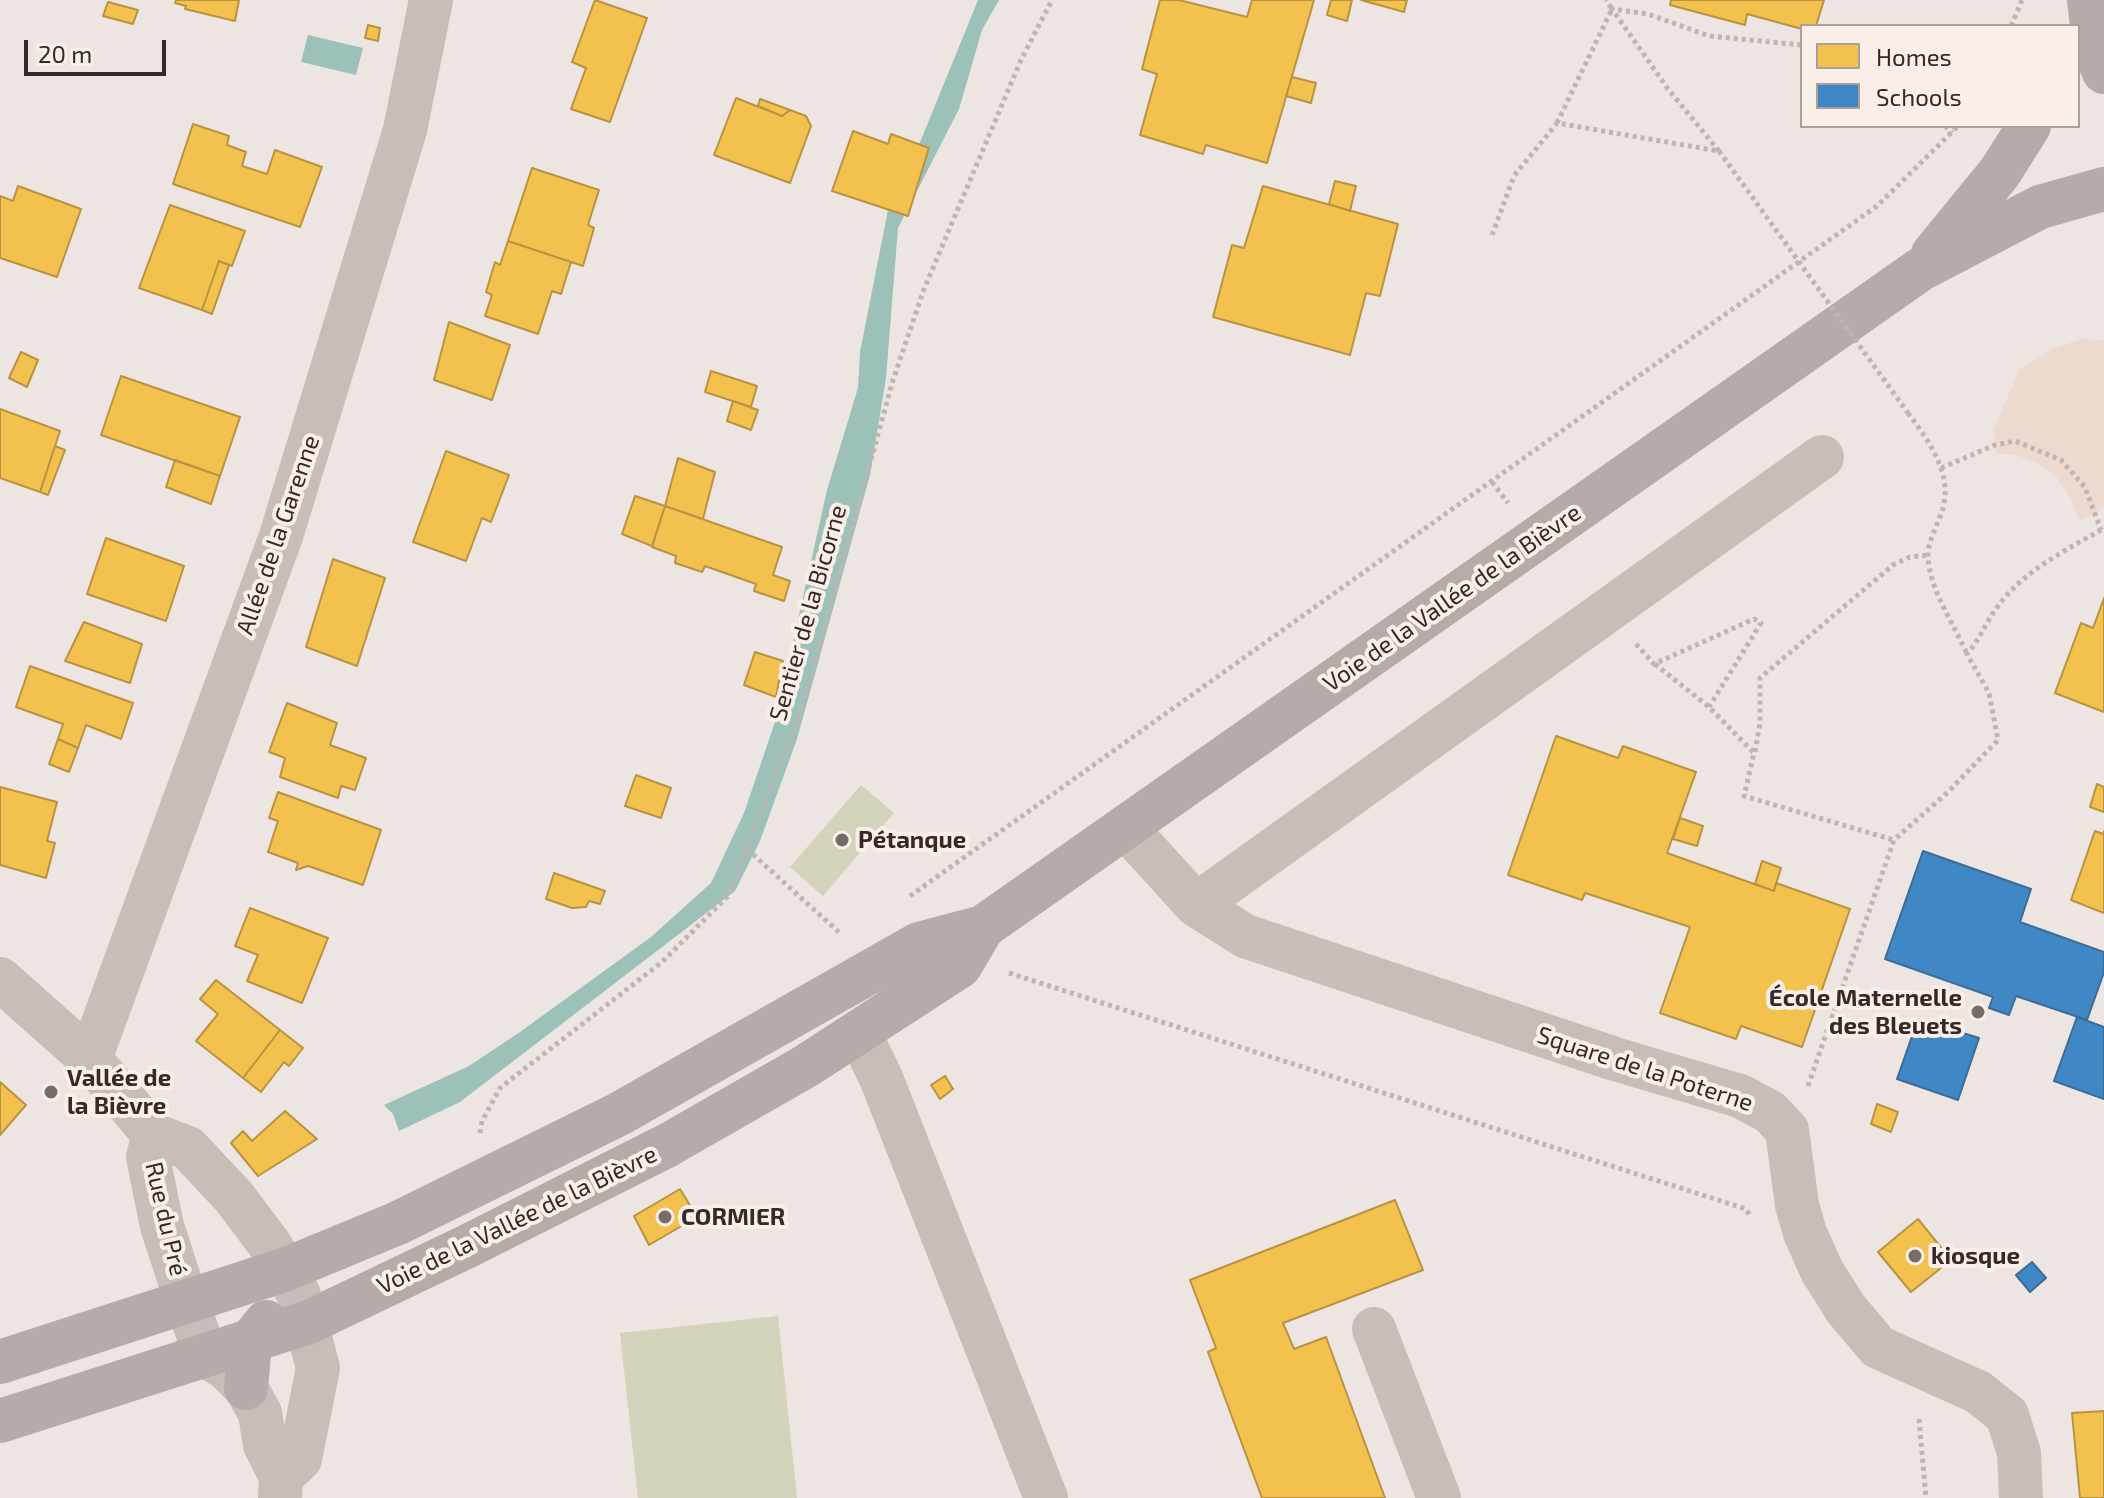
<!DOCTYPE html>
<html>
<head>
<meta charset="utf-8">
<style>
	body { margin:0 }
	#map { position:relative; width:2104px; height:1498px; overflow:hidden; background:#ede5e1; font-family:"Exo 2",sans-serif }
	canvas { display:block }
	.legend { position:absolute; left:1800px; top:24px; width:280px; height:104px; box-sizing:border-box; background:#faeee8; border:2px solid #ac9f9b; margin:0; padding:10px 14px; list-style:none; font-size:24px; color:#372927 }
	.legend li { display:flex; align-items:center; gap:16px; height:40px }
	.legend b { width:40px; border:2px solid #ac9f9b }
	.scale { position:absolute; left:24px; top:40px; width:142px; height:36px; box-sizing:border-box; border:4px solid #372927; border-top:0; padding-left:10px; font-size:24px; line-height:28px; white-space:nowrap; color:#372927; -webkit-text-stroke:6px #faeee8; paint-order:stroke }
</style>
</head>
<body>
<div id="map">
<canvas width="2104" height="1498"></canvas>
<ul class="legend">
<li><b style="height:22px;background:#f2c14e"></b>Homes</li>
<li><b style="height:22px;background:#3f88c5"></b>Schools</li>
</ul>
<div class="scale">20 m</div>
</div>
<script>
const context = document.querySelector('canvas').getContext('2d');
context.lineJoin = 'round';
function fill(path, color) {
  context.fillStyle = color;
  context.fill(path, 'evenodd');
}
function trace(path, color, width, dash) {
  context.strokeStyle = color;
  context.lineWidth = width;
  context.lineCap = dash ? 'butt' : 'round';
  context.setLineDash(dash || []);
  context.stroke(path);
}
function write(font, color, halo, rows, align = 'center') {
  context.font = font + ' "Exo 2",sans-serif';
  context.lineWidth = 8;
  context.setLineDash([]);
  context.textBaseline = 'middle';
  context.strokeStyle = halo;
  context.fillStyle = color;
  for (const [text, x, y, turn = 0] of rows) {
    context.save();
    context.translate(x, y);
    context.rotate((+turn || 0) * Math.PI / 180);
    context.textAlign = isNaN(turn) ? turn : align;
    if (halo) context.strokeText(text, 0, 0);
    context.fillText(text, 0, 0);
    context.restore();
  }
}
const green = new Path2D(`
	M861,785L894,813L823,896L790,867Z
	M778,1316L797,1498H638L620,1333Z`);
const plaza = new Path2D(`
	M2082,339L2104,340V508L2080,521L2072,500L2055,475L2036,462L2012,454H1996L1993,430L2020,369L2054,348Z`);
const water = new Path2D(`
	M978,0H999L982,30L959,109L898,228L886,378L870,475L797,739L760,841L735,891L460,1102L399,1131L393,1114L384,1105L469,1066L520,1032L651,937L711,883L744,813L775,722L827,490L858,388L860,352L888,210L921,140Z
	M308,35L363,48L356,75L301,62Z`);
const homes = new Path2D(`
	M176,0H239L235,21L185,9L186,6L175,3Z
	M595,0L647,18L610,122L571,109L586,68L572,62Z
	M1160,0H1179L1247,17L1252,0H1314L1267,163L1206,145L1203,154L1140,135L1157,74L1142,69Z
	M1331,0H1352L1347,21L1327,15Z
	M1361,0H1407L1404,12Z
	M1671,0H1824L1816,26L1802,29L1747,14L1745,25L1670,5Z
	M108,2L138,10L133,24L103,16Z
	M368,25L380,28L378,41L365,38Z
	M1292,77L1316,83L1311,103L1286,96Z
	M736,98L782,116L790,110L806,116L811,126L790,183L714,155Z
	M760,99L790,110L782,116L758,106Z
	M193,124L229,136L227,145L246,152L242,166L267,174L275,150L322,167L300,227L173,184Z
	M853,131L888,144L891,134L929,148L908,216L832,191Z
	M532,168L599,190L588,225L594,228L583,266L508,241Z
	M1335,181L1356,186L1350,211L1329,204Z
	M18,186L81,209L57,277L0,258V196L13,201Z
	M1263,186L1398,224L1380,296L1366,293L1350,355L1213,317L1232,245L1244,248Z
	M170,205L245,231L232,266L219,261L202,310L139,288Z
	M508,241L571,262L561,294L552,291L538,334L485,316L492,295L486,292L495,262L500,265Z
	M219,261L229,265L212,314L202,310Z
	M449,322L510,345L492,400L434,380Z
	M21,352L38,360L27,387L9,378Z
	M711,371L757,386L751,407L705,392Z
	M121,376L240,417L220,476L101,435Z
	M733,401L758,410L751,430L727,421Z
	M0,409L60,431L40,492L0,478Z
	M55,446L65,450L48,495L40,492Z
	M446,451L509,475L491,522L482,518L466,561L413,542Z
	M678,458L715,472L703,519L665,506Z
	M175,460L220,476L211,504L166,487Z
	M635,496L665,506L652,546L622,534Z
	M665,506L782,547L773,575L790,581L784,601L754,591L756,584L705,566L702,572L675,563L676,556L652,547Z
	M106,538L184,566L166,621L87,594Z
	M333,559L385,578L357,666L306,647Z
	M2104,598V712L2055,693L2081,623L2093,628Z
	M84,622L142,644L130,683L65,661Z
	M755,652L783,661L776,697L744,685Z
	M30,666L133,703L121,739L86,725L78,748L58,739L63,724L16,707Z
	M287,703L337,723L330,745L366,758L355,790L341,786L338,798L280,777L285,758L269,752Z
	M1556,736L1618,758L1623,746L1696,772L1667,853L1774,891L1776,883L1850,909L1802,1047L1741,1026L1736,1039L1660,1013L1690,927L1585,893L1582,900L1508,875Z
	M58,739L78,748L69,772L49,764Z
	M636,775L671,788L661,818L625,806Z
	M2097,784L2104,787V812L2090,807Z
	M0,787L57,802L47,841L55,843L46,878L0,865Z
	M278,792L381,830L363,885L308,866L296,870L298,863L268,852L278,821L269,818Z
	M1680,818L1703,826L1697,846L1673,839Z
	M2095,831L2103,834L2104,831V913L2071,900Z
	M1762,861L1781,868L1774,891L1755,884Z
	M554,873L605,891L600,904L589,901L586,907L572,908L546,899Z
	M250,908L328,938L302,1003L247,981L258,955L235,946Z
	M216,980L280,1030L243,1078L196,1041L218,1014L200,999Z
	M280,1030L303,1048L289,1066L284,1062L261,1092L243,1078Z
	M945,1076L953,1089L940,1099L931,1085Z
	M0,1082L26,1105L0,1135Z
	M1877,1104L1898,1112L1891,1132L1871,1124Z
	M285,1111L317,1139L258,1176L231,1143L243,1131L252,1141Z
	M680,1189L697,1217L649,1245L634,1216Z
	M1395,1200L1423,1270L1283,1323L1294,1349L1326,1337L1385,1498H1262L1208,1352L1216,1348L1190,1280Z
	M1918,1219L1951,1260L1911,1292L1878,1252Z
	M2104,1411V1498H2080L2072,1413Z`);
const schools = new Path2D(`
	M1923,851L2031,889L2020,922L2104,952V972L2087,1020L2016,996L2009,1015L1989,1008L1993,997L1885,959Z
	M2077,1017L2104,1027V1099L2054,1081Z
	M1918,1019L1979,1038L1958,1100L1897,1079Z
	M2032,1262L2046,1278L2030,1292L2016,1275Z`);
const path = new Path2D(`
	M2011,26L2022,0
	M1557,123L1612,9L1606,0
	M1945,126L1952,133
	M1719,151L1668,89L1612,9L1648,14L1709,36L1802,45
	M1492,235L1514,176L1557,123L1718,151
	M1908,413C1926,437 1951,471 1944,503C1941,521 1928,537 1928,556C1929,589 1954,624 1967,654
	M1941,468L1995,445L2015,441L2061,460L2085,487L2101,530
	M1492,482L1508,503
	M1636,644L1654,664L1754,619L1761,623L1709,707
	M1655,664L1709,707L1754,753L1744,796L1894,840
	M1755,752L1760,723V678L1893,565L1910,557L1928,555
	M747,849L841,934
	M910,896L1877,206L1958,126
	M1009,973L1746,1209L1750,1216
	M1808,1086L1894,840L1948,792L1998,740L1989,693L1967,654C1980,639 1986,622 1998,606C2024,570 2067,550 2104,528
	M480,1133L482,1121L500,1088L662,962L728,896L803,705L893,380L924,289L1021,60L1052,0
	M1919,1419L1926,1498`);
const minor = new Path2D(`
	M1127,829L1196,905L1245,936L1615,1059L1740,1096L1770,1112L1787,1130L1797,1205L1805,1233L1822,1271L1846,1309L1878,1347L1978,1392L2007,1415L2019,1453L2021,1498
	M1196,905L1822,457
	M0,979L90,1059L154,1135L188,1148L234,1197L270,1245L299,1295L318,1368L300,1459L281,1477
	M859,1033L881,1078L1046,1498
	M90,1059L281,536L405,130L431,0
	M154,1135L148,1157L162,1226L187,1303L206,1356L226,1368L246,1388L260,1413L265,1445L281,1477L280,1498
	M1374,1329L1439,1498`);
const major = new Path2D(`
	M2089,0L2095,51L2104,72
	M1933,254L2000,172L2029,126
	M0,1362L284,1270L398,1223L619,1114L919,944L983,927L1921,269L2040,207L2104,189
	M246,1388L250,1342L266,1322
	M0,1421L309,1322L470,1245L668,1145L806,1066L960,966L983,927`);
const pathBridge = new Path2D(`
	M1719,151L1908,413`);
const markers = [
	[842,840,8,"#776b68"],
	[1978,1012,8,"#776b68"],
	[51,1092,8,"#776b68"],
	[665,1217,8,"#776b68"],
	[1915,1256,8,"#776b68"]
];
const streetNames = [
	["Allée de la Garenne",278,535,-71],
	["Voie de la Vallée de la Bièvre",1452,598,-35],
	["Sentier de la Bicorne",808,613,-74],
	["Square de la Poterne",1645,1069,18],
	["Rue du Pré",166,1219,77],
	["Voie de la Vallée de la Bièvre",517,1220,-26]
];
const poiNames = [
	["Pétanque",858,840],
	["École Maternelle",1962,998,"right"],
	["des Bleuets",1962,1026,"right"],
	["Vallée de",67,1078],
	["la Bièvre",67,1106],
	["CORMIER",681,1217],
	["kiosque",1931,1256]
];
fill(green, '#d3d2ba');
fill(plaza, '#ecdacf');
fill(water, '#9cc1b9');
fill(homes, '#f2c14e');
trace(homes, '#ba9342', 2);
fill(schools, '#3f88c5');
trace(schools, '#3d6c96', 2);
trace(path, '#bfb5b2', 5, [4, 4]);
trace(minor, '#c7bdb9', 44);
trace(major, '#b5aba9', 44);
trace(pathBridge, '#bfb5b2', 5, [4, 4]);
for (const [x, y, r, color] of markers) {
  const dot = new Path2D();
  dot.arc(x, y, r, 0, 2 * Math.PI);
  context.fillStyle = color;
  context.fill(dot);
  trace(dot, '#faeee8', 3);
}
write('24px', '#372927', '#faeee8', streetNames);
write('bold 24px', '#372927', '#faeee8', poiNames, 'left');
</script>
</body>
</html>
